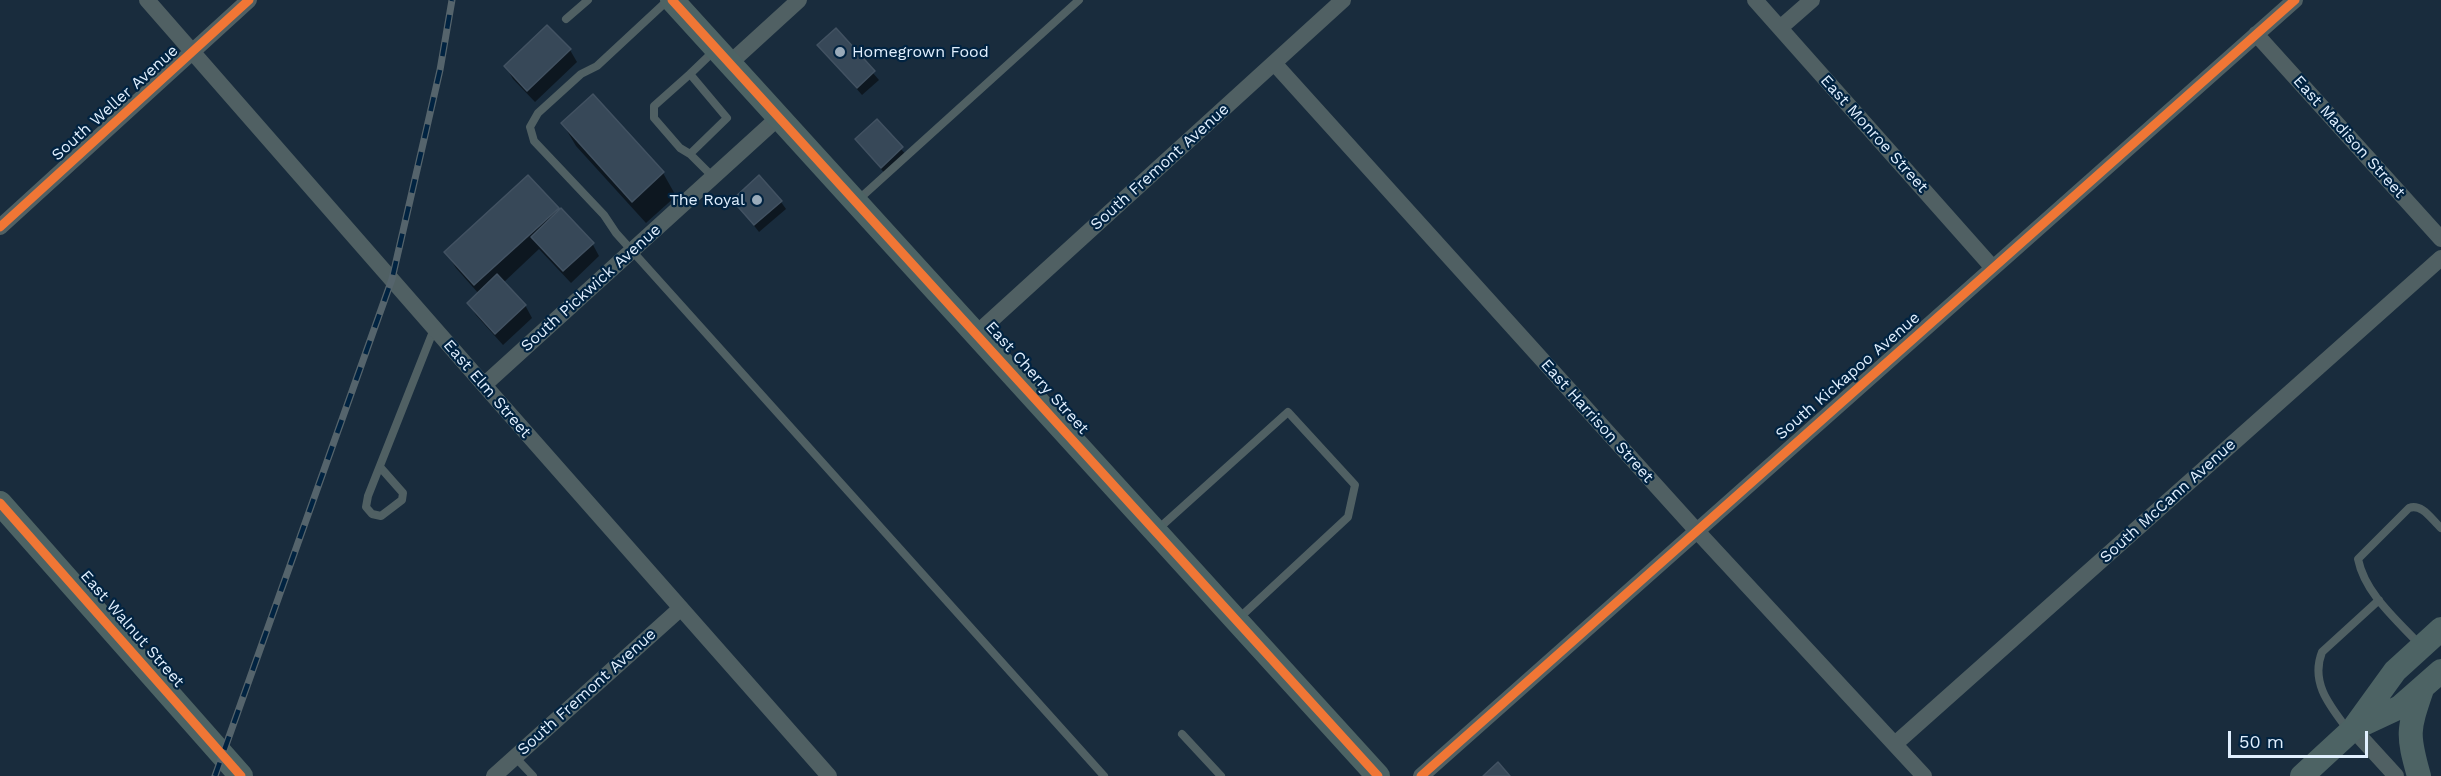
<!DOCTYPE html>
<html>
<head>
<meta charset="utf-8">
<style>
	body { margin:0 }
	#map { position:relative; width:2441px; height:776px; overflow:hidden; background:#192c3d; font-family:"Work Sans",sans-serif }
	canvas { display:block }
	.scale { position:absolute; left:2228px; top:731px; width:140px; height:27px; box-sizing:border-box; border:3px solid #e0effe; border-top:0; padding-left:8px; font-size:18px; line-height:21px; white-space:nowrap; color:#e0effe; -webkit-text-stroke:4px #012341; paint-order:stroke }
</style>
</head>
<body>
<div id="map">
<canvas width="2441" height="776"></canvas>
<div class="scale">50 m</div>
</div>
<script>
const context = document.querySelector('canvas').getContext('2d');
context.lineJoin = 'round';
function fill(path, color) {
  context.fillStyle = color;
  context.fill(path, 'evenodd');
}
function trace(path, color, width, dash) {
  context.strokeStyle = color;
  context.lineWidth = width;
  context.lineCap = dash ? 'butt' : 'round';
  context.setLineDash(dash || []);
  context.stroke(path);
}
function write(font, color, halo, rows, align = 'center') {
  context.font = font + ' "Work Sans",sans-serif';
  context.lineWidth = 4.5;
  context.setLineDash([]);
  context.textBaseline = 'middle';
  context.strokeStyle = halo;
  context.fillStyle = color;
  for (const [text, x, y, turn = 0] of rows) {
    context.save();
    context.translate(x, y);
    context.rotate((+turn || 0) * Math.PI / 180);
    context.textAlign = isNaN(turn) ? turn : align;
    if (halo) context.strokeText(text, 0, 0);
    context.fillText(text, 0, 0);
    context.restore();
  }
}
const shadow = new Path2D(`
	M836,30L879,80L862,95L819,45Z
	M570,50L577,62L535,102L513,79L506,67Z
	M593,96L663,173L676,196L646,223L576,146L563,124Z
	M877,121L907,156L886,175L856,139Z
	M734,200L781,202L786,209L759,232Z
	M557,209L592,243L599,256L571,283L539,249L503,283L525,305L532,318L503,345L476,315L469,303L479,294L456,268L446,252Z`);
const building = new Path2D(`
	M547,25L571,49L527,91L504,66Z
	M836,28L875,71L857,88L817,45Z
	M593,94L664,172L632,202L561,123Z
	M877,119L903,147L881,168L855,139Z
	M528,175L559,208L474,285L444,252Z
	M759,175L782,201L754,225L732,200Z
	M561,208L594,243L563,271L531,237Z
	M497,274L526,305L495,334L467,303Z
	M1498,762L1510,776H1483Z`);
const lane = new Path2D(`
	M668,0L597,66L581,74L538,113L530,127L534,141L604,215L616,233L1104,776
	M566,19L588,0
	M690,74L654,106V118L680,148L690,154
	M713,177L690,154L727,118L690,74L715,50
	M858,200L1079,0
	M380,467L403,493L402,500L381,516L372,514L366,507L368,496L434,329
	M1157,530L1288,412L1355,485L1348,517L1237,620
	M2421,646C2398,621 2365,594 2358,559L2409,508C2422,503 2432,520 2441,528
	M2348,730C2330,706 2310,683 2322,652L2379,600
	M1182,734L1221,776
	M515,757L533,776`);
const street = new Path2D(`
	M147,0L484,385L829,776
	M1755,0L1993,268
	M1780,28L1812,0
	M2256,34L2441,239
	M730,63L799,0
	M1274,63L1696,530L1924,776
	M0,227L249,0
	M976,334L1343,0
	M484,385L779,117
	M2353,729L2396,776
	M1895,744L2441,258
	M494,776L681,608
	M1421,776L2295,0`);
const secondary = new Path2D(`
	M672,0L1378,776
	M0,503L241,776
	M2355,728L2400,707L2441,671
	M2302,776L2353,729L2395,671L2441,629
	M2419,776C2407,734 2408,730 2422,689`);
const rail = new Path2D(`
	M215,776L392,279L440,70L452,0`);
const cycleway = new Path2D(`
	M672,0L1378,776
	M0,227L249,0
	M0,503L241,776
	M1421,776L2295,0`);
const markers = [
	[840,52,6,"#9aabba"],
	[757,200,6,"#9aabba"]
];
const poiNames = [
	["Homegrown Food",852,52],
	["The Royal",745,200,"right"]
];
const streetNames = [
	["South Weller Avenue",115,103,-42],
	["East Monroe Street",1874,134,48],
	["East Madison Street",2349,137,48],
	["South Fremont Avenue",1160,167,-42],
	["South Pickwick Avenue",591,288,-42],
	["South Kickapoo Avenue",1848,376,-41],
	["East Cherry Street",1037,378,48],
	["East Elm Street",487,389,49],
	["East Harrison Street",1597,421,48],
	["South McCann Avenue",2168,501,-42],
	["East Walnut Street",132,629,49],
	["South Fremont Avenue",587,692,-42]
];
fill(shadow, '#0007');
fill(building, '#374858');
trace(building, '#425262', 1.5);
trace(lane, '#506063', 8);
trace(street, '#506063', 16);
trace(secondary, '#4d6364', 24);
trace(rail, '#55646c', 7);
trace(rail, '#012341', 4.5, [14]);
trace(cycleway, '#f07635', 9);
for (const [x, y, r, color] of markers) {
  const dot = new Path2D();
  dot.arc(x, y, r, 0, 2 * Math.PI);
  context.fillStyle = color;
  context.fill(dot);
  trace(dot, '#012341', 2);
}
write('16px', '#e0effe', '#012341', poiNames, 'left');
write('16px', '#e0effe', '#012341', streetNames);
</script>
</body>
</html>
